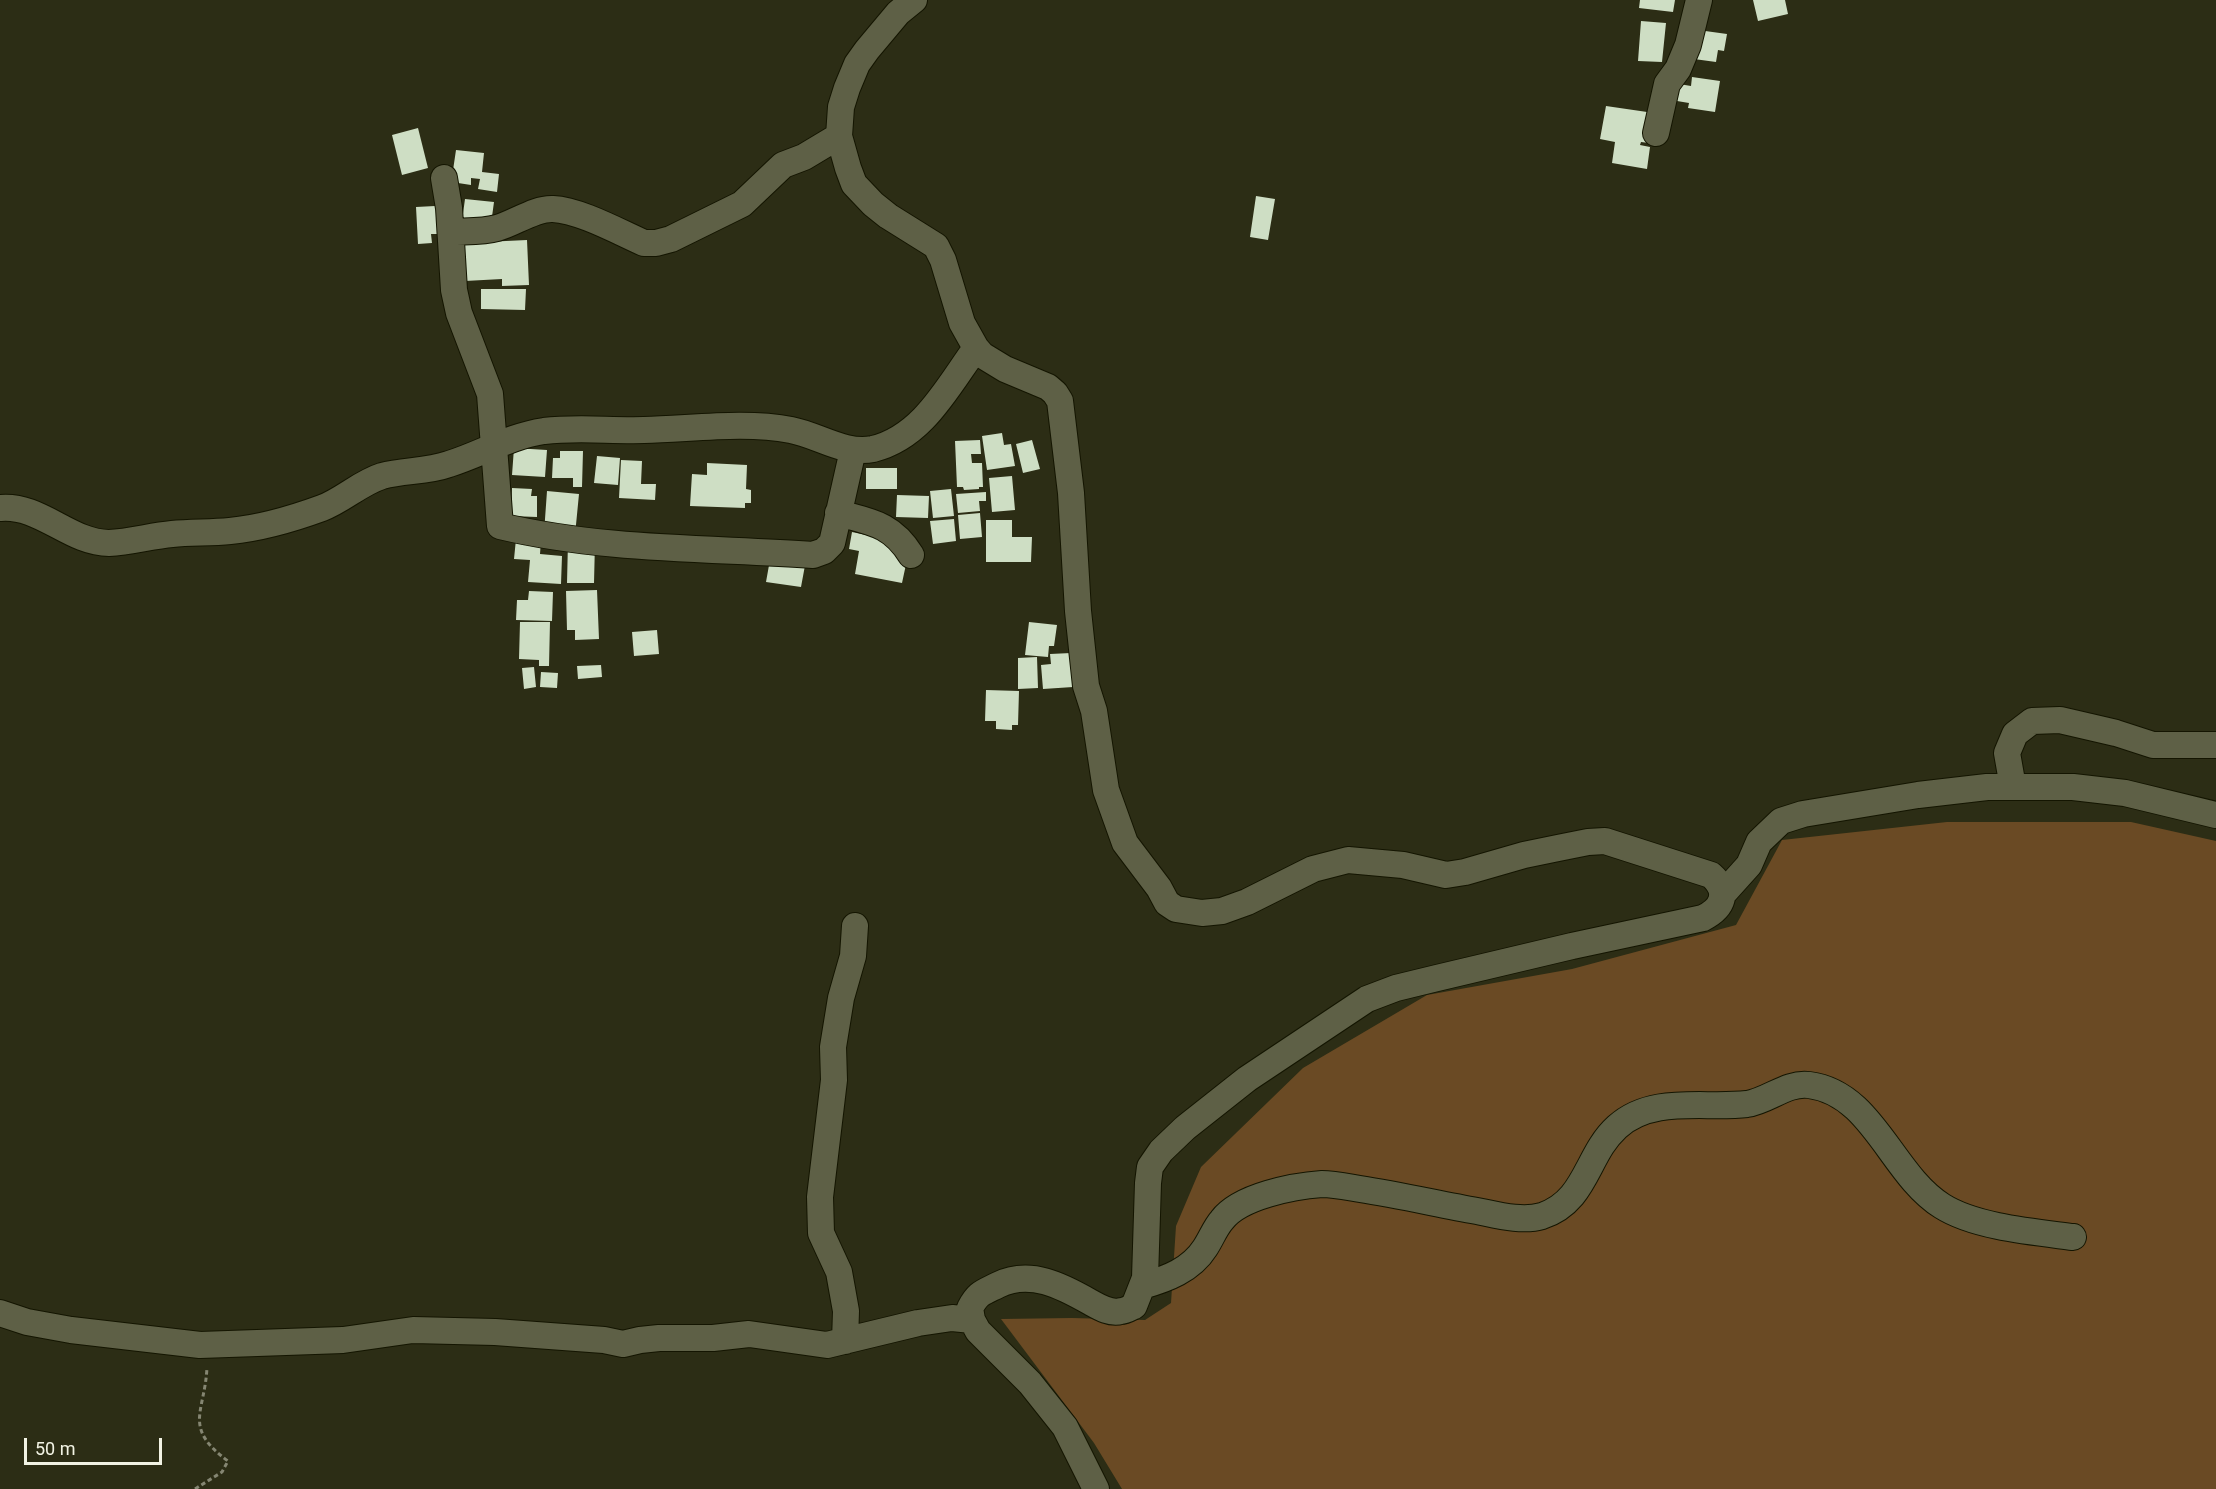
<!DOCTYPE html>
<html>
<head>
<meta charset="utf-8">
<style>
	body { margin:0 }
	#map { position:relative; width:2216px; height:1489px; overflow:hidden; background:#2c2d15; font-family:Roboto,sans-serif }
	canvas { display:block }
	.scale { position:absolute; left:24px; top:1438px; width:138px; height:27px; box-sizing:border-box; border:3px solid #f2f3e4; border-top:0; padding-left:8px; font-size:18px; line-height:21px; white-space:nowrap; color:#f2f3e4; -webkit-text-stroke:4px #2c2d15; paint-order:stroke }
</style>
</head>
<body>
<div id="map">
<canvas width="2216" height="1489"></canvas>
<div class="scale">50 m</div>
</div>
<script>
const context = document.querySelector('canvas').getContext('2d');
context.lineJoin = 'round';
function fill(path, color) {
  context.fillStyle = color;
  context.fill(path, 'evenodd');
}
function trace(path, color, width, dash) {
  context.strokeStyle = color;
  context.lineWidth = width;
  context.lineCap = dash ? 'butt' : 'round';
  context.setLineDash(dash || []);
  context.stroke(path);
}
const green = new Path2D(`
	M1947,822H2131L2216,841V1489H1122L1094,1443L1001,1319L1072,1318L1145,1320L1171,1303L1176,1226L1201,1167L1303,1068L1427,995L1572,969L1736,925L1782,840Z`);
const building = new Path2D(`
	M1640,0H1675L1673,12L1639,8Z
	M1753,0H1785L1788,14L1758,21Z
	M1641,21L1666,23L1662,62L1638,61Z
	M1698,30L1727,34L1724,51L1718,50L1716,62L1694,59Z
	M1692,77L1720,81L1715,112L1688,108L1689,103L1677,101L1679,84L1691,86Z
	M1606,106L1654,113L1649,143L1641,142L1640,145L1650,147L1647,169L1612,163L1615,142L1600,139Z
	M418,128L428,168L402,175L392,135Z
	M456,150L484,153L482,172L499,174L497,192L478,189L480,179L471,178V185L458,183V178L452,177Z
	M1256,196L1275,199L1268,240L1250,237Z
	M465,199L494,202L491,224L462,221Z
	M435,206V209H445L446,234H431L432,243L418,244L416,207Z
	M527,240L529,285L502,286V279L465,281L464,243Z
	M481,289H526L525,310L481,309Z
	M1002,433L1004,445L1011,444L1015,466L987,470L982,436Z
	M980,440L981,454H971L972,463H982L983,487H979V489L964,490L963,487H957L955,441Z
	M1032,440L1040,469L1023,473L1016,444Z
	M514,448L547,450L545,477L512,475Z
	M560,451H583L582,487H573V478H552L553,458H560Z
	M597,456L620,458L618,485L594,483Z
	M621,460L642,461L641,484H656L655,500L619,498Z
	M707,463L747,465L746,489L751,490V503H745V508L690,506L692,474L707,475Z
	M866,468H897V489H866Z
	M1012,476L1015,510L992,512L989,478Z
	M512,488L532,489L531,496H537V517L511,516Z
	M951,489L954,516L933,518L930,491Z
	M547,491L579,494L575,535L544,533Z
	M986,492V501H979L980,511L958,513L956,494Z
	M897,495L929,496L928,518L896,517Z
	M980,513L982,537L960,539L958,515Z
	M954,519L956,541L933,544L930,521Z
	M986,520H1012V537H1032L1031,562H986Z
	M852,532L899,542L908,555L902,583L855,574L859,551L849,549Z
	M516,539L541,540L540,554L562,556L561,584L528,582L530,560L514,559Z
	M568,541L595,542L594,583H567Z
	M771,554L806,560L801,587L766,582Z
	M597,590L599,639L575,640V630H567L566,591Z
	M529,591L553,592L552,621L516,620L517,600H528Z
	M520,622H550L549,666H539V660L519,659Z
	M1029,622L1057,625L1054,646H1049L1048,657L1025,655Z
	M657,630L659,654L634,656L632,632Z
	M1071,653L1073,687L1043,689L1041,665L1051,664L1050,654Z
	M1037,657L1038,688L1018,689V658Z
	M601,665L602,677L578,679L577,666Z
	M534,667L536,687L524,689L522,668Z
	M541,672L558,673L557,688L540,687Z
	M986,690L1019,691L1018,725H1012V730L996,729V721H985Z`);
const path = new Path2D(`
	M195,1489L222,1472L228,1461C182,1427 205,1413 207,1367`);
const minor = new Path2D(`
	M914,0L898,13L867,50L857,64L847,88L841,107L839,136L848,168L854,184L873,204L888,216L936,246L943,260L962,323L976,348L982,355L1005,369L1048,387L1055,393L1060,401L1071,493L1078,611L1086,686L1094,711L1106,790L1125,843L1159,888L1167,903L1176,909L1202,913L1222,911L1247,902L1313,869L1348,860L1403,865L1446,875L1465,872L1524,855L1558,848L1588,842L1605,841L1711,875C1730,892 1723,908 1703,918L1572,946L1437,978L1396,988L1367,999L1247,1079L1185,1128L1161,1151L1150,1167L1148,1183L1145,1278L1134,1306C1130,1308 1125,1311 1121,1311C1110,1314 1099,1307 1090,1302C1062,1286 1030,1269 998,1285C982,1293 978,1293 970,1308L972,1320L978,1331L1030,1383L1065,1427L1096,1489
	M1656,133L1667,84L1678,69L1688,45L1699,0
	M444,178L449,208L454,290L459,313L490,394L500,526C601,550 709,548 813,555L824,551L832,543L853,450
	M451,232C465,231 483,232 497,228C515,223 535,208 553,209C579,210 619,232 644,243H656L671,239L742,204L783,165L804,157L839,136
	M0,508C40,504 70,543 109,543C130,542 151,536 172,534C191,532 210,533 230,531C261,528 292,519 322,508C343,500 360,483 382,476C404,470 427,472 449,464C481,454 510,436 544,431C577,427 610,431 644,430C691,429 745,421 791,430C818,435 845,455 873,449C923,437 948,386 976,348
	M838,513C871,522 892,524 911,555
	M2013,787L2007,753L2015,734L2032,721L2060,720L2116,733L2153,745H2216
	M1722,895L1749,865L1759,842L1781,821L1803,814L1918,795L1987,787H2073L2125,793L2216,815
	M1142,1286C1167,1279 1191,1270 1205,1248C1211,1239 1215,1228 1222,1220C1240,1196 1294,1186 1322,1184C1334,1184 1348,1187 1360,1189C1399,1195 1438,1204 1477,1211C1497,1215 1522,1222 1542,1216C1587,1201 1586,1155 1617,1127C1652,1095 1704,1109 1747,1104C1768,1101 1787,1082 1809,1085C1873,1093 1891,1174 1942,1206C1975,1227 2034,1232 2073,1237
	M0,1313L27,1322L71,1330L200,1345L343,1340L413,1330L495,1332L604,1340L623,1344L640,1340L659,1338H713L749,1334L827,1345L918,1323L952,1318L972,1320
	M845,1341L846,1311L839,1272L821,1233L820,1197L834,1080L833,1047L841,998L853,956L855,926`);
fill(green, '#6a4a24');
fill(building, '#cedec4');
trace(minor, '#141501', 28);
trace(path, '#858672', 3, [4.5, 3]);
trace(minor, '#5e6046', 26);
</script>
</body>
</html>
